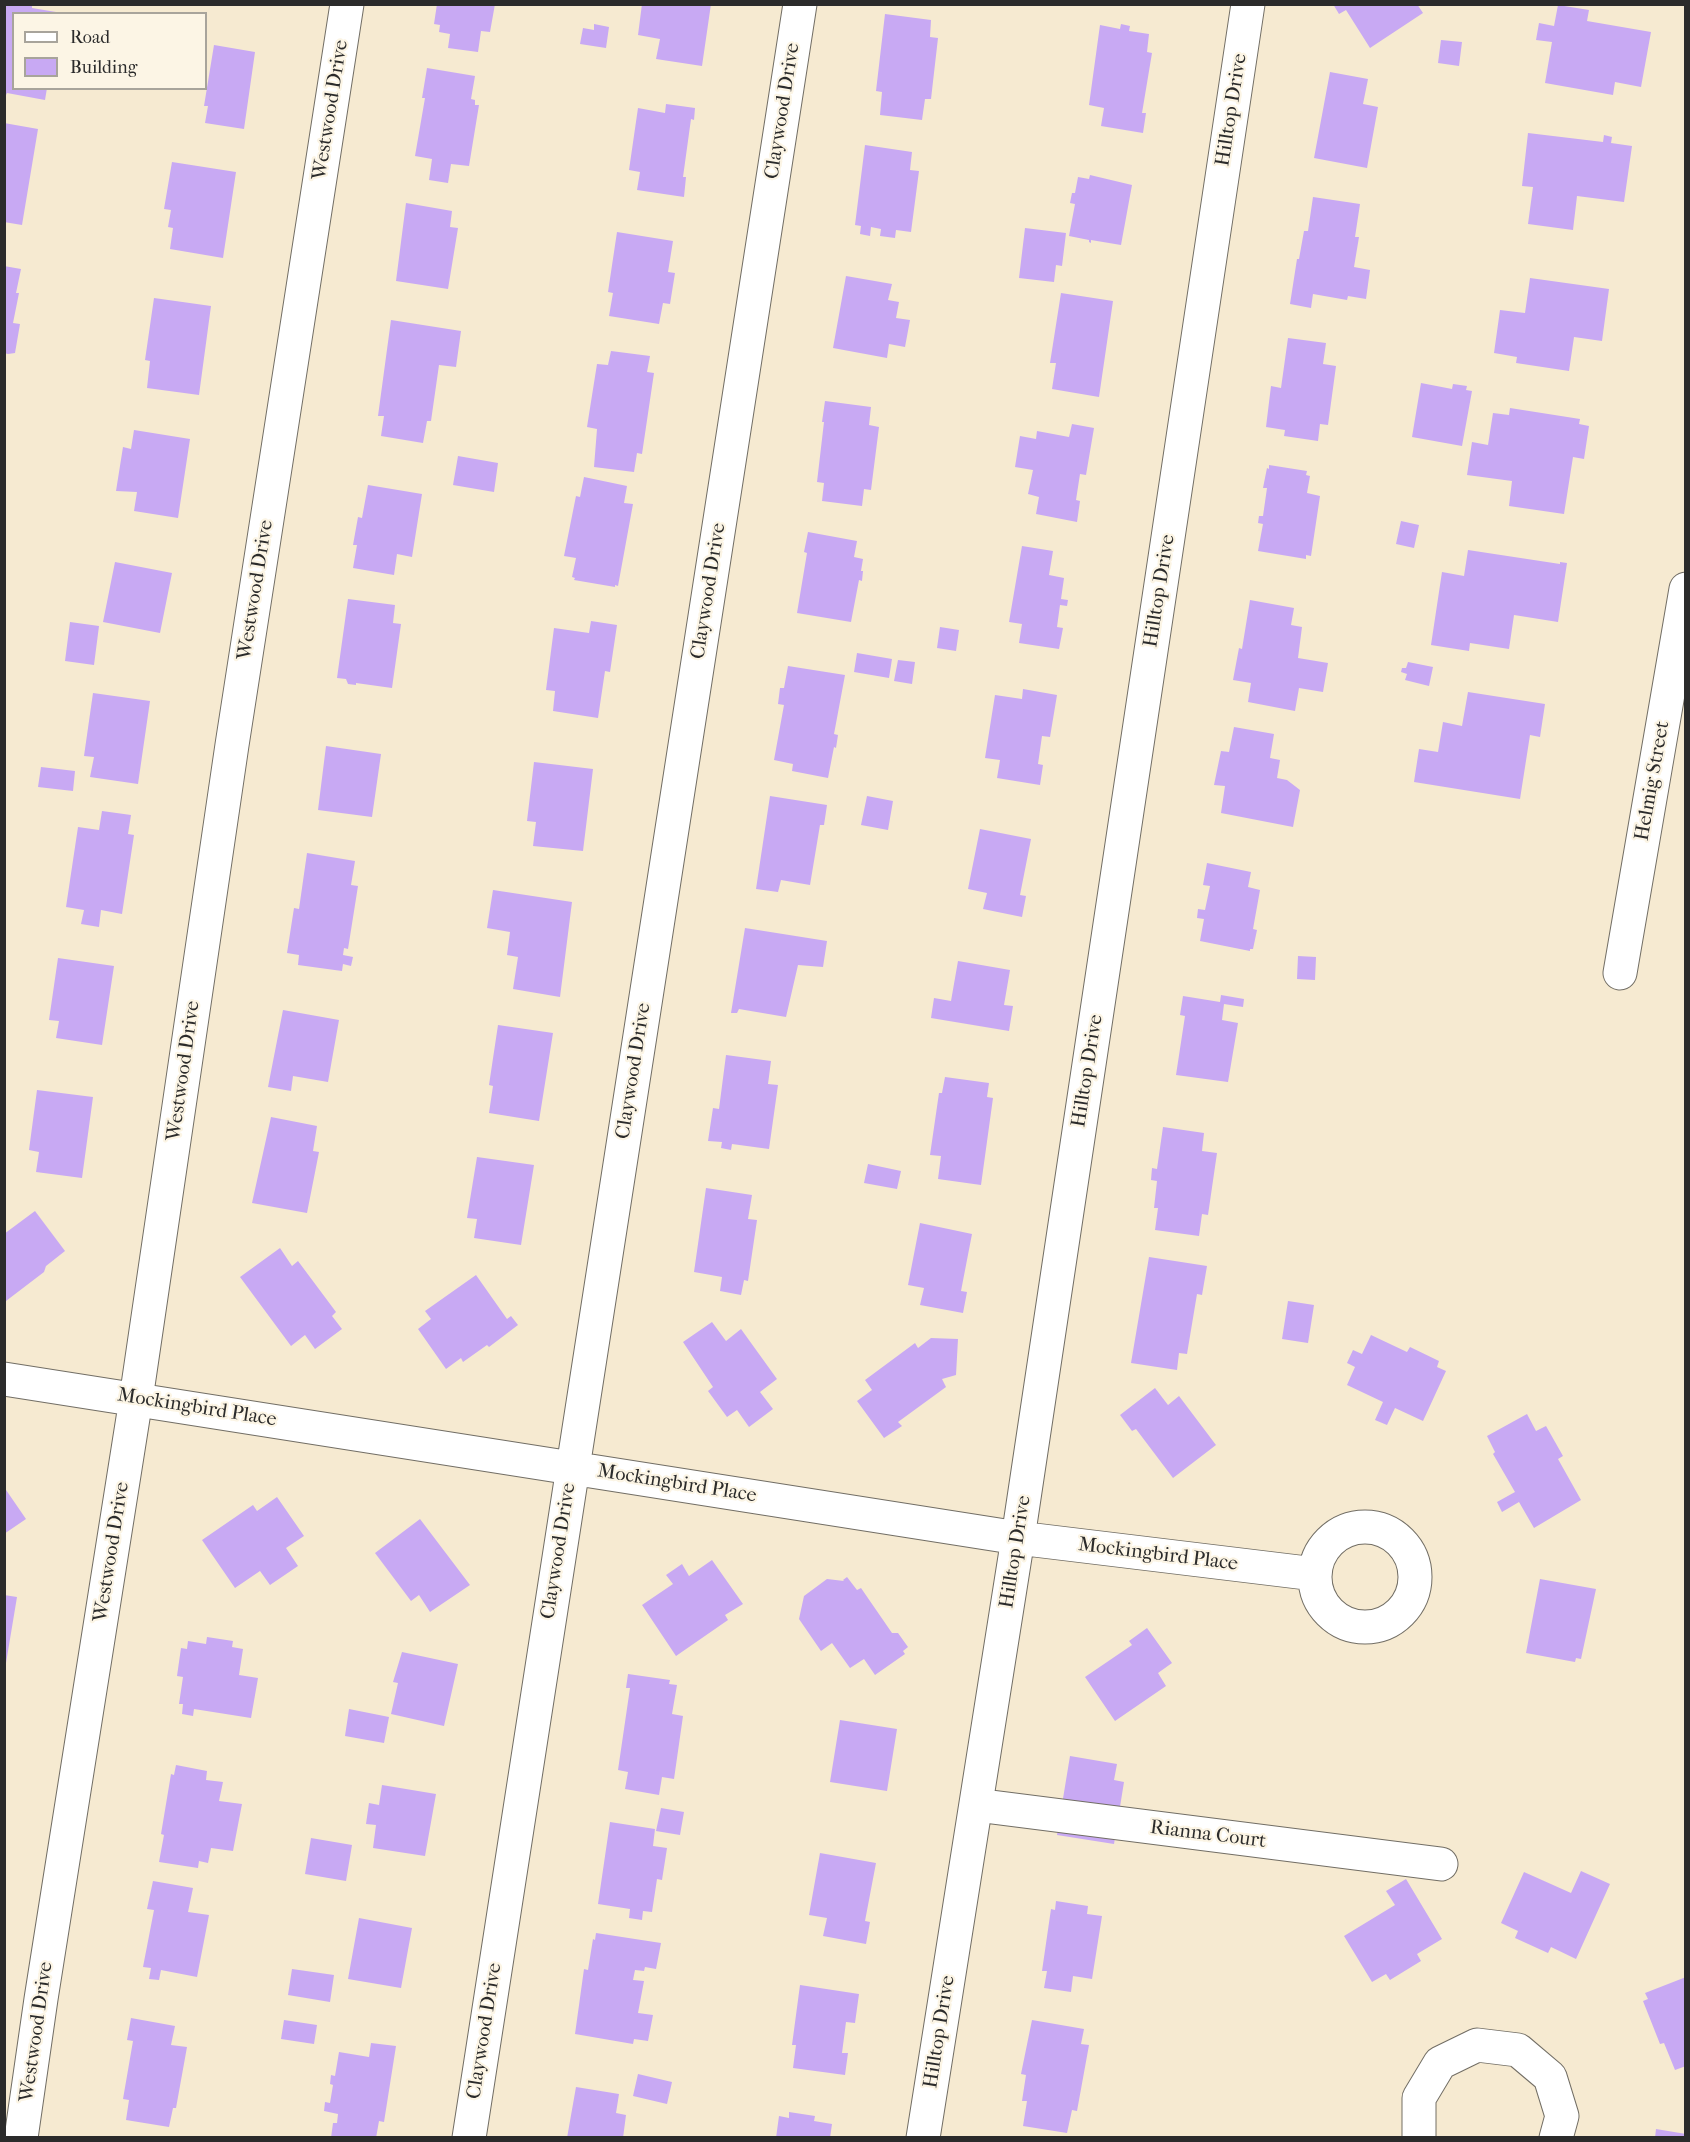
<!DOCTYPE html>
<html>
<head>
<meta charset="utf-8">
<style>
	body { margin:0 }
	#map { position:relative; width:1690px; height:2142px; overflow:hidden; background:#f6ead1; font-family:"IM FELL French Canon",serif }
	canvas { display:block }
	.frame { position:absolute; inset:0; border:6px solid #2b2b2b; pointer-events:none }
	.legend { position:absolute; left:12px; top:12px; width:195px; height:78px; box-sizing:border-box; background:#fcf5e5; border:2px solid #a8a49b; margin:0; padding:8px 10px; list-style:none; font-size:18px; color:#2b2b2b }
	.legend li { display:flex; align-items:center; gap:12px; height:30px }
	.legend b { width:30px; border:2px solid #a8a49b }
</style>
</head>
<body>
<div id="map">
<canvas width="1690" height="2142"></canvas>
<div class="frame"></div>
<ul class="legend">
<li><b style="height:8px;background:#fff"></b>Road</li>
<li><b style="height:16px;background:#c8a9f3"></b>Building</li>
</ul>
</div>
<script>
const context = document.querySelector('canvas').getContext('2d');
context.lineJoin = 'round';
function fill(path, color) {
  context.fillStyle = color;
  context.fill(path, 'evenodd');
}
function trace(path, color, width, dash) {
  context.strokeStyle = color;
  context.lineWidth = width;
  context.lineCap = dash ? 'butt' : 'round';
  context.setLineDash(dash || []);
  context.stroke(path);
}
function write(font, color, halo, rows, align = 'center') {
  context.font = font + ' "IM FELL French Canon",serif';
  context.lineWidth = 4.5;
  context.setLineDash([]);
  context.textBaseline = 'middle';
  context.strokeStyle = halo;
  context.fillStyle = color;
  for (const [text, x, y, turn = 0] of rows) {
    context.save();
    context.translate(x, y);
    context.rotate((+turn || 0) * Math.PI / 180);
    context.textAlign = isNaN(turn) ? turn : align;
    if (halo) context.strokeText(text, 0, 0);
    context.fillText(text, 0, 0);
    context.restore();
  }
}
const building = new Path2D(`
	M4,4H32V8L56,12L14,14V88H47L45,100L7,93L4,99Z
	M437,4H495L490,32L481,31L478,52L448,48L450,34L439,32L440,25L434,24Z
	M642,4H711L702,66L656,59L660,39L638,35Z
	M1333,4H1417L1423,13L1370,48L1346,10L1339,14Z
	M1558,5L1589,10L1587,21L1651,32L1641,87L1615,82L1613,95L1545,83L1552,42L1536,40L1539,23L1554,26Z
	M885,14L931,20L930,37L938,38L931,99H925L922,120L880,115L882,92L876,91Z
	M594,24L609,27L606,48L580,44L583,28L594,30Z
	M1121,24L1130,26L1129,31L1149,34L1147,52L1152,53L1142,113H1146L1143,133L1101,126L1104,108L1089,105L1100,25L1120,29Z
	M1441,40L1462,42L1459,66L1438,63Z
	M214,45L255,52L244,129L205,123L208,106H204Z
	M427,68L475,76L471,99L475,100V105H479L469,166L451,164L448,183L429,180L432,159L415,156L425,98H422Z
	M1330,72L1368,79L1363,104L1378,107L1367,168L1314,158Z
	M666,104L695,108L694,120L691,119L683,177H686L684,197L637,190L640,172L629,170L638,108L665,113Z
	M4,123L38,129L22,225L4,222Z
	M1528,133L1603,142L1604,135L1612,137L1611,143L1632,146L1624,202L1577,196L1573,230L1528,224L1533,187L1522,186Z
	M865,145L912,152L910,170L919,171L911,232L896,230L895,238L880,236L881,229L871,227L870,236L860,234L861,226L855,225Z
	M172,162L236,172L223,258L170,249L173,228L168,227L171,210L164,209Z
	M1090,175L1132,185L1121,245L1091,240V243L1089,242V240L1069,236L1075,204L1070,203L1072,193H1075L1078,177L1089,179Z
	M1313,197L1360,204L1355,237H1359L1354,267L1370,270L1366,299L1348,296L1347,300L1313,294L1311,308L1290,304L1297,259H1299L1304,231H1308Z
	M406,203L452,211L450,227L458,228L448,289L396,281Z
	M1025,228L1066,233L1062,266L1056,265L1054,282L1019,278Z
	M617,232L673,241L668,272L675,273L670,304L663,303L659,324L609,316L613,293L608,292Z
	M4,266L21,269L16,293H19L13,323L20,324L15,353L8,354L4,353Z
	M846,276L892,284L888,300L899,302L896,318L910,320L905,347L889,344L887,358L833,348Z
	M1530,278L1609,289L1602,341L1574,337L1569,371L1516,363L1517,357L1494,353L1500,310L1525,313Z
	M1061,293L1113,301L1099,397L1052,389L1056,363H1050Z
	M154,298L211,306L199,395L147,388L150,361L145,360Z
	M391,320L461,331L456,367L439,365L431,421H427L423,443L381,436L384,416H378Z
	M1288,338L1326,343L1323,364L1336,366L1328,425L1320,424L1318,441L1284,436L1285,430L1266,427L1271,386L1281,388Z
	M611,351L650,356L647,372L654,373L642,454L637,453L634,472L594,467L597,429L587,427L597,364L608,365Z
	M1421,383L1452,389L1453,384L1467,386L1466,390L1472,391L1462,446L1412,437Z
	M825,401L871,407L869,425L879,427L871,490L864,489L862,506L822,501L824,483L817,482L824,422H822Z
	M1510,408L1580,419L1579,424L1589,426L1584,459L1573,457L1564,514L1509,506L1512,481L1467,475L1472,442L1488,445L1493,413L1509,415Z
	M1072,424L1094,428L1086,475L1080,474L1076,500L1080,501L1077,522L1036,514L1039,497L1028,494L1033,470L1015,467L1020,436L1036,439L1037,431L1069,437Z
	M134,430L190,439L178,518L134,511L137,492L116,491L123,447L131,449Z
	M458,456L498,463L494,492L453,485Z
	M1269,465L1307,471L1306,475L1310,476L1307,493L1320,496L1311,556L1306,555V559L1258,551L1263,524L1258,523L1259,516H1263L1267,488H1263L1267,468L1269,469Z
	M584,477L627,486L624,503L633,504L618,586L615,585V587L574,580L575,578L572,577L576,558L564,556L576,496L580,497Z
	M368,485L422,494L412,557L397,554L394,575L353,568L357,545H353L358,517L362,518Z
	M1401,521L1419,525L1414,548L1396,544Z
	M808,532L857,541L854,557L863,559L861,571H863L862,581L859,580L851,622L797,613L807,553L804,552Z
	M1022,546L1053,551L1049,575L1064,578L1061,599L1068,600L1067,606L1060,605L1057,627L1063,628L1059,649L1019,643L1022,624L1009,622Z
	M1468,550L1560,564V562L1567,563L1558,622L1514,615L1509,649L1470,643L1469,651L1431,645L1442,572L1464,576Z
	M115,562L172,573L160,633L103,622Z
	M348,599L395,605L393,623L401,624L392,688L356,683V685L348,684L346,679L337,678Z
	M1250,600L1294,608L1291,625L1302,627L1298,658L1328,663L1323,692L1299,688L1295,711L1248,702L1251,683L1233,680L1239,648L1242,649Z
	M591,621L617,625L610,672L605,671L598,718L553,711L555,691L546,690L554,628L589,633Z
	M70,622L99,626L94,665L65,661Z
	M940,627L959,630L956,651L937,648Z
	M857,653L892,659L889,678L854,672Z
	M898,660L915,662L912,684L894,681Z
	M1408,662L1433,667L1429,686L1405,680L1407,674L1401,672L1402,668H1406Z
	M788,666L845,675L834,734L838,735L836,748L834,747L828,778L792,771L793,764L774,760L784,705L778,704L780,688H784Z
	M1023,689L1057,695L1050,737L1042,736L1038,764L1043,765L1040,785L997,778L1000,760L985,758L995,695L1022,699Z
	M1468,692L1545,704L1540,737L1530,735L1520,799L1414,782L1419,749L1438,752L1443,722L1462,726Z
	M93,693L150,701L138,784L90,777L94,757L84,756Z
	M1234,727L1274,734L1270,758L1280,760L1277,778L1287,780L1300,790L1293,827L1221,813L1225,786L1214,785L1221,751L1229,752Z
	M326,746L381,754L372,817L318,810Z
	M534,762L593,769L583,851L533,846L536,822L527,821Z
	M41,767L75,771L73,791L38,787Z
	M770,796L827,805L824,825H820L810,885L781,880L778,892L756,889Z
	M867,796L893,801L888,830L861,825Z
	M102,811L131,815L128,834L134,835L122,914L101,910L99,927L81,924L84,910L66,907L78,827L99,830Z
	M980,829L1031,839L1020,895L1026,896L1022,917L983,909L987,893L968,889Z
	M307,853L355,861L351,885L358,886L348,949L344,948L343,955L353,957L351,966L343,964L342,971L298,965L299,955L287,953L294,908L299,909Z
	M1207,863L1251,872L1248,887L1260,890L1253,929L1257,930L1253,949H1250V951L1200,941L1204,919L1197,918L1198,909L1205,910L1210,886L1203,885Z
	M493,890L572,902L560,997L513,989L518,957L507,955L510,932L487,928Z
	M745,928L827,941L823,967L798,965L786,1017L739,1009L737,1013H731Z
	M1298,956L1316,957L1315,980L1297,979Z
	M58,958L114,966L102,1045L56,1038L59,1021L49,1020Z
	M958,961L1010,970L1004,1005L1013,1006L1009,1031L931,1018L934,998L951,1001Z
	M1221,995L1244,999L1243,1007L1224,1004L1222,1020L1238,1023L1228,1082L1176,1075L1185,1016L1180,1015L1183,996L1220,1002Z
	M283,1010L339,1020L328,1082L293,1076L291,1091L268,1087Z
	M498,1025L553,1033L539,1121L489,1113L493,1086L489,1085Z
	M726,1055L771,1061L768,1084L778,1085L769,1149L732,1144L731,1150L721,1148L722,1142L708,1141L713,1108L719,1109Z
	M945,1077L989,1083L987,1097L993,1098L981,1185L938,1179L941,1156L930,1155L939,1093H942Z
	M37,1090L93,1097L82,1178L36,1172L39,1152L29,1150Z
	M271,1117L317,1126L313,1151L319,1152L307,1213L252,1203Z
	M1163,1127L1204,1133L1202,1151L1217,1153L1208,1215L1202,1214L1199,1236L1155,1230L1158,1208H1154L1157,1181L1151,1180L1152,1168L1157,1169Z
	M477,1157L534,1165L521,1245L474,1238L477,1219L467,1218Z
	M868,1164L901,1171L897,1189L864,1183Z
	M706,1188L752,1195L748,1219L757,1220L748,1281L744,1280L741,1295L720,1291L722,1277L694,1272Z
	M35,1211L65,1251L46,1266L44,1272L6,1301L4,1234Z
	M920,1223L972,1234L961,1291L967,1292L963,1313L920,1305L924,1288L908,1285Z
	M280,1248L292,1266L298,1261L336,1312L332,1316L342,1329L315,1349L305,1335L291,1346L240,1277Z
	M1149,1257L1207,1266L1202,1295L1197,1294L1187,1354L1179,1353L1177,1370L1131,1363Z
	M476,1275L507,1319L511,1316L518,1325L489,1347L487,1345L463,1362L461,1358L446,1369L418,1329L431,1319L425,1311Z
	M1288,1301L1314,1305L1308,1343L1282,1339Z
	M712,1322L726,1341L741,1329L777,1379L760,1392L773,1409L749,1427L737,1410L727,1417L708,1391L713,1387L683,1342Z
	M1371,1335L1407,1352L1410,1347L1439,1361L1437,1367L1446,1371L1423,1421L1395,1408L1387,1425L1375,1420L1383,1402L1347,1385L1355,1367L1347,1363L1353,1350L1362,1354Z
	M931,1338L958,1339L956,1375L942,1379L946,1387L898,1422L902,1426L884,1438L857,1401L872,1390L865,1380L915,1343L918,1348Z
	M1155,1388L1168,1405L1179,1396L1216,1445L1173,1478L1136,1429L1132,1431L1120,1415Z
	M1527,1414L1536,1431L1546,1426L1563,1456L1558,1459L1581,1500L1534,1528L1519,1502L1502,1512L1497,1502L1515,1492L1493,1454L1495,1452L1487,1436Z
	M4,1487L26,1519L4,1534Z
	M277,1497L304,1536L286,1548L298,1566L270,1585L260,1571L235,1588L202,1540L253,1505L257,1511Z
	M420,1519L470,1585L430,1612L419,1595L411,1601L375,1553Z
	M712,1560L743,1604L725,1615L728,1620L676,1656L642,1605L673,1584L666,1575L682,1564L689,1576Z
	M847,1577L857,1590L861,1588L892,1633H898L908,1647L903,1651L905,1654L875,1675L864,1659L850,1668L832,1643L821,1651L799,1619L804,1596L827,1579L844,1581L843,1580Z
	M1540,1579L1596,1589L1581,1659L1576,1658L1575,1662L1526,1653Z
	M4,1595L17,1597L6,1663H4Z
	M1147,1628L1172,1663L1158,1673L1166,1686L1115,1721L1085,1677L1132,1645L1129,1641Z
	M207,1637L233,1641L232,1647L243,1649L239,1675L258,1678L251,1718L194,1709L193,1716L182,1714L183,1704H179L183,1677L177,1676L181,1648L187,1649L188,1641L206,1644Z
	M402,1652L458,1664L444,1726L391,1714L398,1683L393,1682Z
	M628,1674L670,1680L669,1684L677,1685L672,1714L683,1716L674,1779L662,1777L659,1795L625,1789L628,1772L618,1770L630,1688H626Z
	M349,1709L389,1717L384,1743L345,1736Z
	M840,1720L897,1729L887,1791L830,1782Z
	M1070,1756L1117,1764L1114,1780L1124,1782L1114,1844L1057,1835Z
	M176,1765L207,1771L206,1780L223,1782L219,1801L242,1804L233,1851L211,1848L208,1863L199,1861L198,1868L159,1862L164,1835L161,1834L171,1774L174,1775Z
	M382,1785L436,1794L425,1856L373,1848L376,1825L366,1824L369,1803L379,1805Z
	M661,1808L684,1812L680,1835L656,1831Z
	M610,1822L655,1829L653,1846L667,1848L662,1880L657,1879L652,1912L643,1911L642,1920L629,1918L630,1909L598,1904Z
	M311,1838L352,1845L346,1881L305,1874Z
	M820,1853L876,1863L865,1921L870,1922L866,1944L823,1936L827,1918L809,1915Z
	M1581,1871L1610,1884L1576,1959L1551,1947L1548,1953L1515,1938L1518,1931L1501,1923L1524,1872L1571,1893Z
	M1406,1879L1442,1939L1417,1954L1421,1961L1390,1980L1386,1974L1372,1982L1344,1936L1395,1905L1386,1891Z
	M153,1881L193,1888L188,1912L209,1915L197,1977L161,1970L159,1980L149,1979L151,1968L143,1967L154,1910L147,1909Z
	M1056,1901L1088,1906L1087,1914L1102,1916L1092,1979L1073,1976L1071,1992L1044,1988L1047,1971H1042L1051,1909L1055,1910Z
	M359,1918L412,1928L401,1988L348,1979Z
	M596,1933L661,1943L656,1969L645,1967L644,1971L635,1970L633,1980L644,1981L638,2013L653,2015L648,2041L634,2039L633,2044L575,2034L584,1969L588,1970L593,1939L595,1940Z
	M292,1969L334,1975L330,2002L288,1995Z
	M1686,1977V2066L1675,2070L1664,2043L1660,2044L1643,2001L1648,1999L1645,1993Z
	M800,1985L859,1994L855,2023L846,2022L842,2053H848L845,2075L793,2068L796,2045H792Z
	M131,2018L175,2026L171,2045L187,2047L176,2108H173L169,2127L126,2120L129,2100L123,2099L133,2041L127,2040Z
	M284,2020L317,2025L314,2044L281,2039Z
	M1032,2020L1084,2029L1081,2044L1089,2045L1077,2111L1072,2110L1067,2133L1023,2126L1027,2101H1022L1026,2075L1021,2074Z
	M371,2043L396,2046L384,2122L379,2121L376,2138H331L333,2123H337L338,2114L324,2111L325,2102L330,2103L333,2085L330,2084L331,2075L335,2076L339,2052L369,2057Z
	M638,2074L672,2082L667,2104L633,2096Z
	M576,2087L619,2094L616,2113L626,2115L623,2138H567Z
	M789,2112L815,2116L814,2121L832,2124L830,2138H776L779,2116L789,2118Z
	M1656,2129L1686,2134V2138H1655Z`);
const street = new Path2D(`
	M1620,973L1686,589
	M4,1379L1018,1538L1315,1574
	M1315 1577a50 50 0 1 1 100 0a50 50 0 1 1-100 0Z
	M976,1805L1441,1864
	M21,2138L41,1999L136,1399L232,745L347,4
	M469,2138L800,4
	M923,2138L1018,1538L1248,4
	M1419,2138V2098L1440,2063L1477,2045L1518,2050L1550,2077L1562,2116L1556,2138`);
const streetNames = [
	["Westwood Drive",331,110,-81],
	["Hilltop Drive",1232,110,-81],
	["Claywood Drive",783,111,-81],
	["Westwood Drive",256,590,-81],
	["Claywood Drive",709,591,-81],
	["Hilltop Drive",1160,591,-81],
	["Helmig Street",1653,781,-80],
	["Westwood Drive",184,1071,-82],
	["Claywood Drive",634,1071,-81],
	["Hilltop Drive",1088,1071,-81],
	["Mockingbird Place",197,1408,9],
	["Mockingbird Place",677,1484,9],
	["Claywood Drive",559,1551,-81],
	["Westwood Drive",112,1552,-81],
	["Hilltop Drive",1016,1552,-81],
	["Mockingbird Place",1158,1555,7],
	["Rianna Court",1208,1835,7],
	["Claywood Drive",485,2031,-81],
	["Westwood Drive",37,2032,-82],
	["Hilltop Drive",940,2032,-81]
];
fill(building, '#c8a9f3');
trace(street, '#726e65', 35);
trace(street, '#fff', 33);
write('20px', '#2b2b2b', '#fcf5e5', streetNames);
</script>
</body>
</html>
